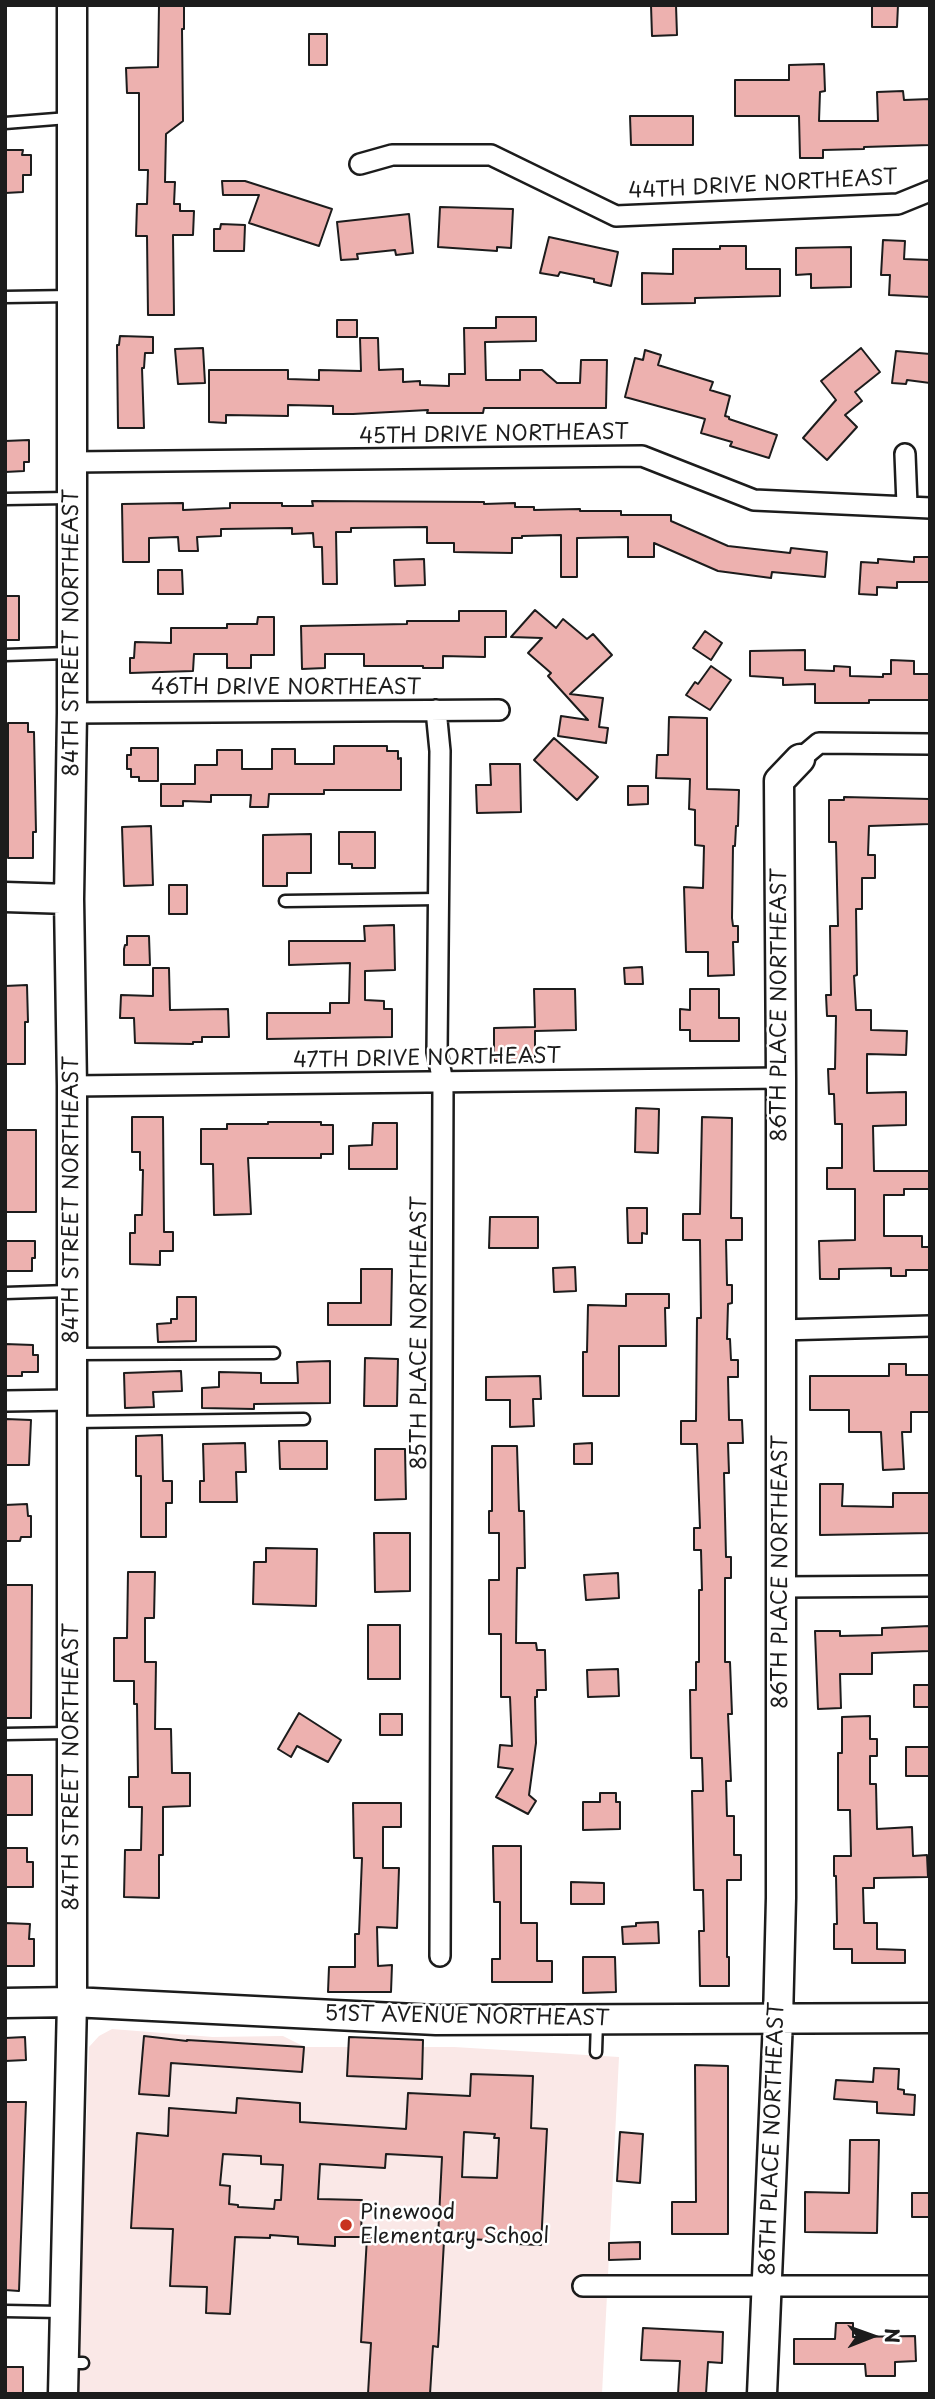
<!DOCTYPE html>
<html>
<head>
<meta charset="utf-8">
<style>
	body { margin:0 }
	#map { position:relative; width:935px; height:2399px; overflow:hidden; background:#fff; font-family:"Playpen Sans",sans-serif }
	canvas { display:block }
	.frame { position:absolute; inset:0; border:7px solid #1c1c1c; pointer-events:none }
	.north { position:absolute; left:837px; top:2301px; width:70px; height:70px; -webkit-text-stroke:5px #fff; paint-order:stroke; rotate:89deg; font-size:19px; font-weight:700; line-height:28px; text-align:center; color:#1c1c1c }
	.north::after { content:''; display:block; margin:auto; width:24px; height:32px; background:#1c1c1c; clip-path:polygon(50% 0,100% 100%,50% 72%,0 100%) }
</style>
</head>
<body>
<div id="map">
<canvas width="935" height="2399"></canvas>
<div class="frame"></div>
<div class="north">N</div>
</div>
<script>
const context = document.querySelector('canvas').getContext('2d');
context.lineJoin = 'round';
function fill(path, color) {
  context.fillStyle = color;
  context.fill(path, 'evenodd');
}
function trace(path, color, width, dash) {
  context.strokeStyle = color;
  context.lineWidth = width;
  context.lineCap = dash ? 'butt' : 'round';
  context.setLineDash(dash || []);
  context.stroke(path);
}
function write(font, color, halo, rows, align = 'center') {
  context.font = font + ' "Playpen Sans",sans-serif';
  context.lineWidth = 5;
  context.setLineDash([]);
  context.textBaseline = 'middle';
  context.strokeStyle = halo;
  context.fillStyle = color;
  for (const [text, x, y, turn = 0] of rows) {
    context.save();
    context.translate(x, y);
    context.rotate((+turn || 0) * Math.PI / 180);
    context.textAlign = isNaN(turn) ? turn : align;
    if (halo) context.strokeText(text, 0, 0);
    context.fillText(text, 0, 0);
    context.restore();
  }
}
const built = new Path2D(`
	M112,2029L213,2037L283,2036L305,2047H454L619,2057L602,2394H77L89,2047L99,2036Z`);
const building = new Path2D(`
	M159,5H184V29H182L183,121L166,134L165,182H175L174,204H180V211H194L193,235H173L174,315H148L147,236H136L137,204H147L148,170H139V93H127L126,68L158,67Z
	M651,5H676L677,35L652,36Z
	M872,5H898L897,27H872Z
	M309,34H327V65H309Z
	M824,64L825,91L820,92L819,121H878L877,92L903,91L904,100L930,99V145L864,147V149L823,150V158H800L799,116H735V80H789V65Z
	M630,116H693V145H631Z
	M5,150H23L22,155H31V175H23V192L5,193Z
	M222,181H245L332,209L319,246L249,223L259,195H223Z
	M440,207L513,209L511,248L497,247V251L438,247Z
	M409,214L413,253L396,255L395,250L357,254L358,259L341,260L337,222Z
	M221,224L245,225L244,251H214V229H220Z
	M549,237L618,252L611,286L594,282V279L560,272L558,276L540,273Z
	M883,240L905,241L904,259L930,260V297L889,295L890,275H881Z
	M720,246H746V269H780V296L695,298V303L642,304V273L673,274V249H720Z
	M851,247V287L811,288V274L796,275V248Z
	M496,317H536V341L485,342L486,380H520V370H542L557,383H580L581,360H607L606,408H484L483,413H427L428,410L353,414H333V406L288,405V416L226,415V423L209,422V370H288V379L319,380V370L361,371L360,338H378L379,370L403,369V382L420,381V385L449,386V374H465L464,328H496Z
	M337,320H357V337H337Z
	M120,336L153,337V353H145L144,368H142L144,428H118L117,345H119Z
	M203,348L205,383L178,384L175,349Z
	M861,348L880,372L855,392L862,401L845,415L857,427L827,460L803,438L836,400L821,381Z
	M645,350L661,355L658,365L713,382L710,390L730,396L725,416L729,417V419L777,435L769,458L730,446L732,442L701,433L705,419L625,397L635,358L643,360Z
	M896,351L930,354V383L907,380L906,384L892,383Z
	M29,440V462H24V471L5,472V441Z
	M312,501L484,502V504L515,503V507H534V510L580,509V511H621V515H671V521L728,546L790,553L791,548L827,552L825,577L772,572L771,578L718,571L654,543V557H628V537L577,538V577H561V535L522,536V538H512V553L454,552V543H427V527L351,528V532H336L337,584H323L322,547H314L313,533L292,534V528L221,529V536L197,537L198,551H179L178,537L149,538V562H123L122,504L183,503V510L230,508V503H282V506H313Z
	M914,557H930V582H897V588L877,587V595L859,594L861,562L878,563V559L914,562Z
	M424,559L425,585L395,586L394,560Z
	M158,570H182L183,594H158Z
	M5,596H19V640H5Z
	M535,610L556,628L563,619L587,639L593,634L612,655L570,694L603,698L599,727L608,728L606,743L558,736L561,716L588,720L548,676L551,673L528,653L542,638L511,637Z
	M459,611H506V637H485V657L443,656V668H423V666H364V654H325V668L302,669L301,626L407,624V621H459Z
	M258,617H274V655H251V668H227V654H194L193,671L130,673V658H134L135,642L171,643V628H227V624H257Z
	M705,631L722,643L711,660L693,648Z
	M805,650V670L834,671V666L850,667V676L883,677V674H891V660L914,661V674H930V700H869V703H815V684L783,685V678L750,676V651Z
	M711,666L731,680L710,710L686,695L695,682L698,684Z
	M669,717L707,718V789L739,790L738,826H736L735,846H733L732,918L733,926H738V942H733L734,975L708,976V952H686L684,887L703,888L704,846L695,845V810L689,809L690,779L656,778L657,755H668Z
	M8,723H28V732H34L36,832H33V858H8Z
	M554,738L598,777L577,800L534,760Z
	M334,746H387V751H398V759L401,758V790H324V794H269L268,807H250L251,795H211V802L183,801V806H161V784H195V765H217V750H242V769H272V749H295V764H334Z
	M131,748H158V781H139V777H131V769H127V755H131Z
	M490,764H520L521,812L477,813L476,785H491Z
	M628,786H648V804L628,805Z
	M844,797L930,799V824L869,826L868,855H875V878H862V909H856L857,975L854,976L856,1010H871V1030L907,1031L906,1055L867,1054V1093L906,1092V1125L873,1126L874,1171H930V1189H904V1195H884V1236H922V1247H930V1270H906V1276H891V1268L839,1269V1279H820L819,1241L855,1240V1189H827V1168H842V1124H835L834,1094H829L828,1069H835L836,1016H827L826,995H831L830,926H838L836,842H829V800H844Z
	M151,826L153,885L124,886L122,827Z
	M339,832H375V868H352V864H339Z
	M311,834V873H287V886H263V835Z
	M169,885H187V914H169Z
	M394,925L395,970L365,971V1000L384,1001V1009H392V1037L267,1039V1013H330V1003H349L350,963L289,965V941H365L364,926Z
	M127,936H149L150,965H124V949L125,945H127Z
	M642,967L643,984H625L624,968Z
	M153,968H169L170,1010L228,1009L229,1037H202V1042H193V1044L135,1043L134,1018H120L121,995L153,996Z
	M27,985L28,1022H25V1064H5V986Z
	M534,989H575L576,1030L535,1031V1061H494V1028L535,1027Z
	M690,989H719V1018H739V1041H690V1030H680V1009L690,1010Z
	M636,1108L659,1109L658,1153L635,1152Z
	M132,1117H163L164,1232H173V1251H160V1265L130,1264V1233H135V1215H142L143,1170H140V1152H132Z
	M702,1117L732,1118L731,1218H742V1240H726L727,1285H732V1303L728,1304L727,1339H730L731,1360H738V1377H728L729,1420H742L743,1443H728L729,1473H724L726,1557H731V1578H725V1662H730L732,1714H728L731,1781H726L727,1816H734V1855H741V1880H727V1957H729V1986H700L699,1931H704L703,1890H694L692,1791H703L702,1758H691L690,1690H696V1662H699V1590H702L701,1550H694V1528H700L697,1444H681V1421H696L697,1318H701L700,1240H683V1214H700Z
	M268,1122H321V1125H333V1154H321V1158H248L251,1214L214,1215L213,1164H201V1129H227V1124H268Z
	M373,1123H397V1169H349V1146L372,1145Z
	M5,1130H36V1212H5Z
	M627,1208H647V1234L642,1233V1243H628Z
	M490,1217H538V1248H489Z
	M5,1241H35V1258H32V1271H5Z
	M575,1267L576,1291L554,1292L553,1268Z
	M361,1269H392L391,1325H328V1303H361Z
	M626,1294H669V1308H665L666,1346H619V1396H583V1352H587L588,1305L626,1306Z
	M177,1297H196V1341L158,1342L157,1324L171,1323V1319H177Z
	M5,1344L33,1345V1355H38V1372H22V1376H5Z
	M365,1358L398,1359L397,1406H364Z
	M330,1361V1403L254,1404V1409L202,1408V1388L219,1387V1372L261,1373V1383H298L297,1362Z
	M889,1364H906V1375H930V1412H911V1432H902L904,1469L883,1470L881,1432H849V1410H810V1376H889Z
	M181,1371L182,1391L153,1392L154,1407L125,1408L124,1373Z
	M540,1376L541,1399H533L534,1426L510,1427V1400H486V1377Z
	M6,1419L31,1420L29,1465H5Z
	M162,1435L163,1481H172V1503H166V1537H141V1476H136V1436Z
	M279,1441H327V1469H280Z
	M245,1443L246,1472H236L237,1502H200V1481H204L203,1444Z
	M592,1443V1464H574V1444Z
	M492,1446H517L519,1511H524L525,1568H517L516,1643H536L537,1650H545L546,1690H537V1697H535L536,1743L529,1795L536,1801L528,1814L496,1797L513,1769L498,1767L500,1745L512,1746L510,1697H501V1634H489V1580H499V1533H489V1511H492Z
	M375,1449H405L406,1499L375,1500Z
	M820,1484H843L842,1506L893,1507V1493H930V1533L820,1535Z
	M27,1504L28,1516H31V1537H21L20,1541H5V1505Z
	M374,1533H410V1591L375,1592Z
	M266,1548L317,1549L316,1606L253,1604L254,1562H266Z
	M128,1572H155L154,1618H145V1662H156L155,1729H171L172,1773H190V1806L163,1807V1855H159V1898L124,1897L125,1850H141L142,1807H129V1777H138L137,1704H134V1681H114V1638H127Z
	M618,1573L619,1598L586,1600L584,1575Z
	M5,1585H32L31,1718H5Z
	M368,1625H400V1679H368Z
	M930,1626V1651L872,1653V1674H840L841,1708L818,1709L815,1631H840V1636L882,1635V1628Z
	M618,1669L619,1696L588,1697L587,1670Z
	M914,1685H930V1707H914Z
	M299,1713L341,1740L328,1762L297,1746L291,1757L278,1749Z
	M380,1714H402V1735H380Z
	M870,1716V1739H877V1756H870V1784H876L877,1829L912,1827L913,1856L927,1855L928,1877L874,1878V1888H863L864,1923H877V1949L905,1950V1963H852V1949H834V1924H837L836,1876H834V1856H851L850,1810H838V1753H842V1717Z
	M906,1747H930V1776H906Z
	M5,1775H32V1815H5Z
	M600,1793H616V1802H620V1829L583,1830V1802H600Z
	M353,1803H401V1827H383V1868H399L397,1928L377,1927L378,1966L392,1965L391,1992H328L329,1967H355V1934H359L362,1858H354Z
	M493,1846H521V1923H537V1961H552V1982H492V1959H500V1902H494Z
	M5,1848H27V1862H33V1887H5Z
	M571,1882L604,1883V1904H571Z
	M658,1922L659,1943L623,1944L622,1927L636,1926V1923Z
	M5,1923L30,1924L29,1939H34V1966H5Z
	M583,1957H615L616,1992L583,1993Z
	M144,2036L187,2041V2040L304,2047L302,2072L171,2063L169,2096L139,2094Z
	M25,2037L26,2060L5,2061V2038Z
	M349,2037L423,2040L422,2079L347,2076Z
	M695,2065L728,2066V2234H672V2202H696Z
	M874,2068L899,2069L898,2089L904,2090V2094L915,2095L914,2115L877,2113V2102L834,2099L836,2080L873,2082Z
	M471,2074L533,2076L531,2128L547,2129L541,2245L516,2244V2241L438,2238L442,2157L386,2154L385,2168L320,2164L318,2199L362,2200L361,2237H335V2246L298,2244V2237L270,2235V2238L235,2237L230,2314L206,2313L207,2287L170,2286L173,2229L131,2228L137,2133L168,2136L169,2108L236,2113L237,2098L300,2103V2122L406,2129L408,2093L470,2096ZM464,2132L495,2134L494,2138H499L497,2178L462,2177ZM223,2154L261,2156V2164L283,2165L281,2200H275L274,2209L238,2207V2205L229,2204L230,2186L220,2185Z
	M5,2102H26L19,2291L5,2290Z
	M620,2132L643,2134L640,2183L617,2181Z
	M850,2140H879L877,2233L805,2232V2192L849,2193Z
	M912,2193H930V2217H912Z
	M367,2237L444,2241L438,2347L433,2346L430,2394H368L371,2343L361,2342Z
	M640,2242V2259L609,2260V2243Z
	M836,2323H853V2337L915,2336L916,2361L895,2362V2376H866L865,2364H794V2339H835Z
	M643,2328L723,2332L722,2363L708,2362L706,2394H678L680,2361L641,2360Z
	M5,2367H23V2393H5Z`);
const lane = new Path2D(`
	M5,123L68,118
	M5,297L71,296
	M5,499L68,498
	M5,655L68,653
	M285,901L438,899
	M5,1293L68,1291
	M73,1354L274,1353
	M73,1422L304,1419
	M5,1734L68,1733
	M596,2052L597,2021
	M5,2311L61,2312
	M64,2363H83`);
const street = new Path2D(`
	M360,164L392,155H491L616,216L898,204L930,191
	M905,454L907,505
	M72,462L642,456L754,500L930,508
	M436,710L440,751L437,1052L443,1082L440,1956
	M72,713L499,710
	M800,759L819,743L930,744
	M72,1086L781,1078
	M780,1330L930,1326
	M5,1401L72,1400
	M782,1587L930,1586
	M583,2286H930`);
const secondary = new Path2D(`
	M5,897L69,899
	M5,2003L72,2002L436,2020L930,2018
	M63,2394L72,2002V1086L69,899L72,713V5
	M762,2394L778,2020L781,1898V1078L779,781L800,759`);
const markers = [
	[346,2225,7,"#c8321e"]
];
const streetNames = [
	["44TH DRIVE NORTHEAST",763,185,-3],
	["45TH DRIVE NORTHEAST",494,435,-1],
	["84TH STREET NORTHEAST",72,633,-90],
	["46TH DRIVE NORTHEAST",286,688],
	["86TH PLACE NORTHEAST",780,1005,-90],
	["47TH DRIVE NORTHEAST",427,1059,-1],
	["84TH STREET NORTHEAST",72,1200,-90],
	["85TH PLACE NORTHEAST",420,1333,-90],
	["86TH PLACE NORTHEAST",781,1572,-90],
	["84TH STREET NORTHEAST",72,1767,-90],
	["51ST AVENUE NORTHEAST",467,2017,1],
	["86TH PLACE NORTHEAST",773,2139,-88]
];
const poiNames = [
	["Pinewood",360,2213],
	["Elementary School",360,2237]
];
fill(built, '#fae8e7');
fill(building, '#edb1af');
trace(building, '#1c1c1c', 2);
trace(lane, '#1c1c1c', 15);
trace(street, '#1c1c1c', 24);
trace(secondary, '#1c1c1c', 33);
trace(lane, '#fff', 10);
trace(street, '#fff', 19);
trace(secondary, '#fff', 28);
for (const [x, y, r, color] of markers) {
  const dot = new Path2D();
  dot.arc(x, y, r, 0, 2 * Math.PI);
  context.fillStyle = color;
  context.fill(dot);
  trace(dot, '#fff', 2.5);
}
write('21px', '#1c1c1c', '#fff', streetNames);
write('21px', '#1c1c1c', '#fff', poiNames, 'left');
</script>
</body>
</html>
